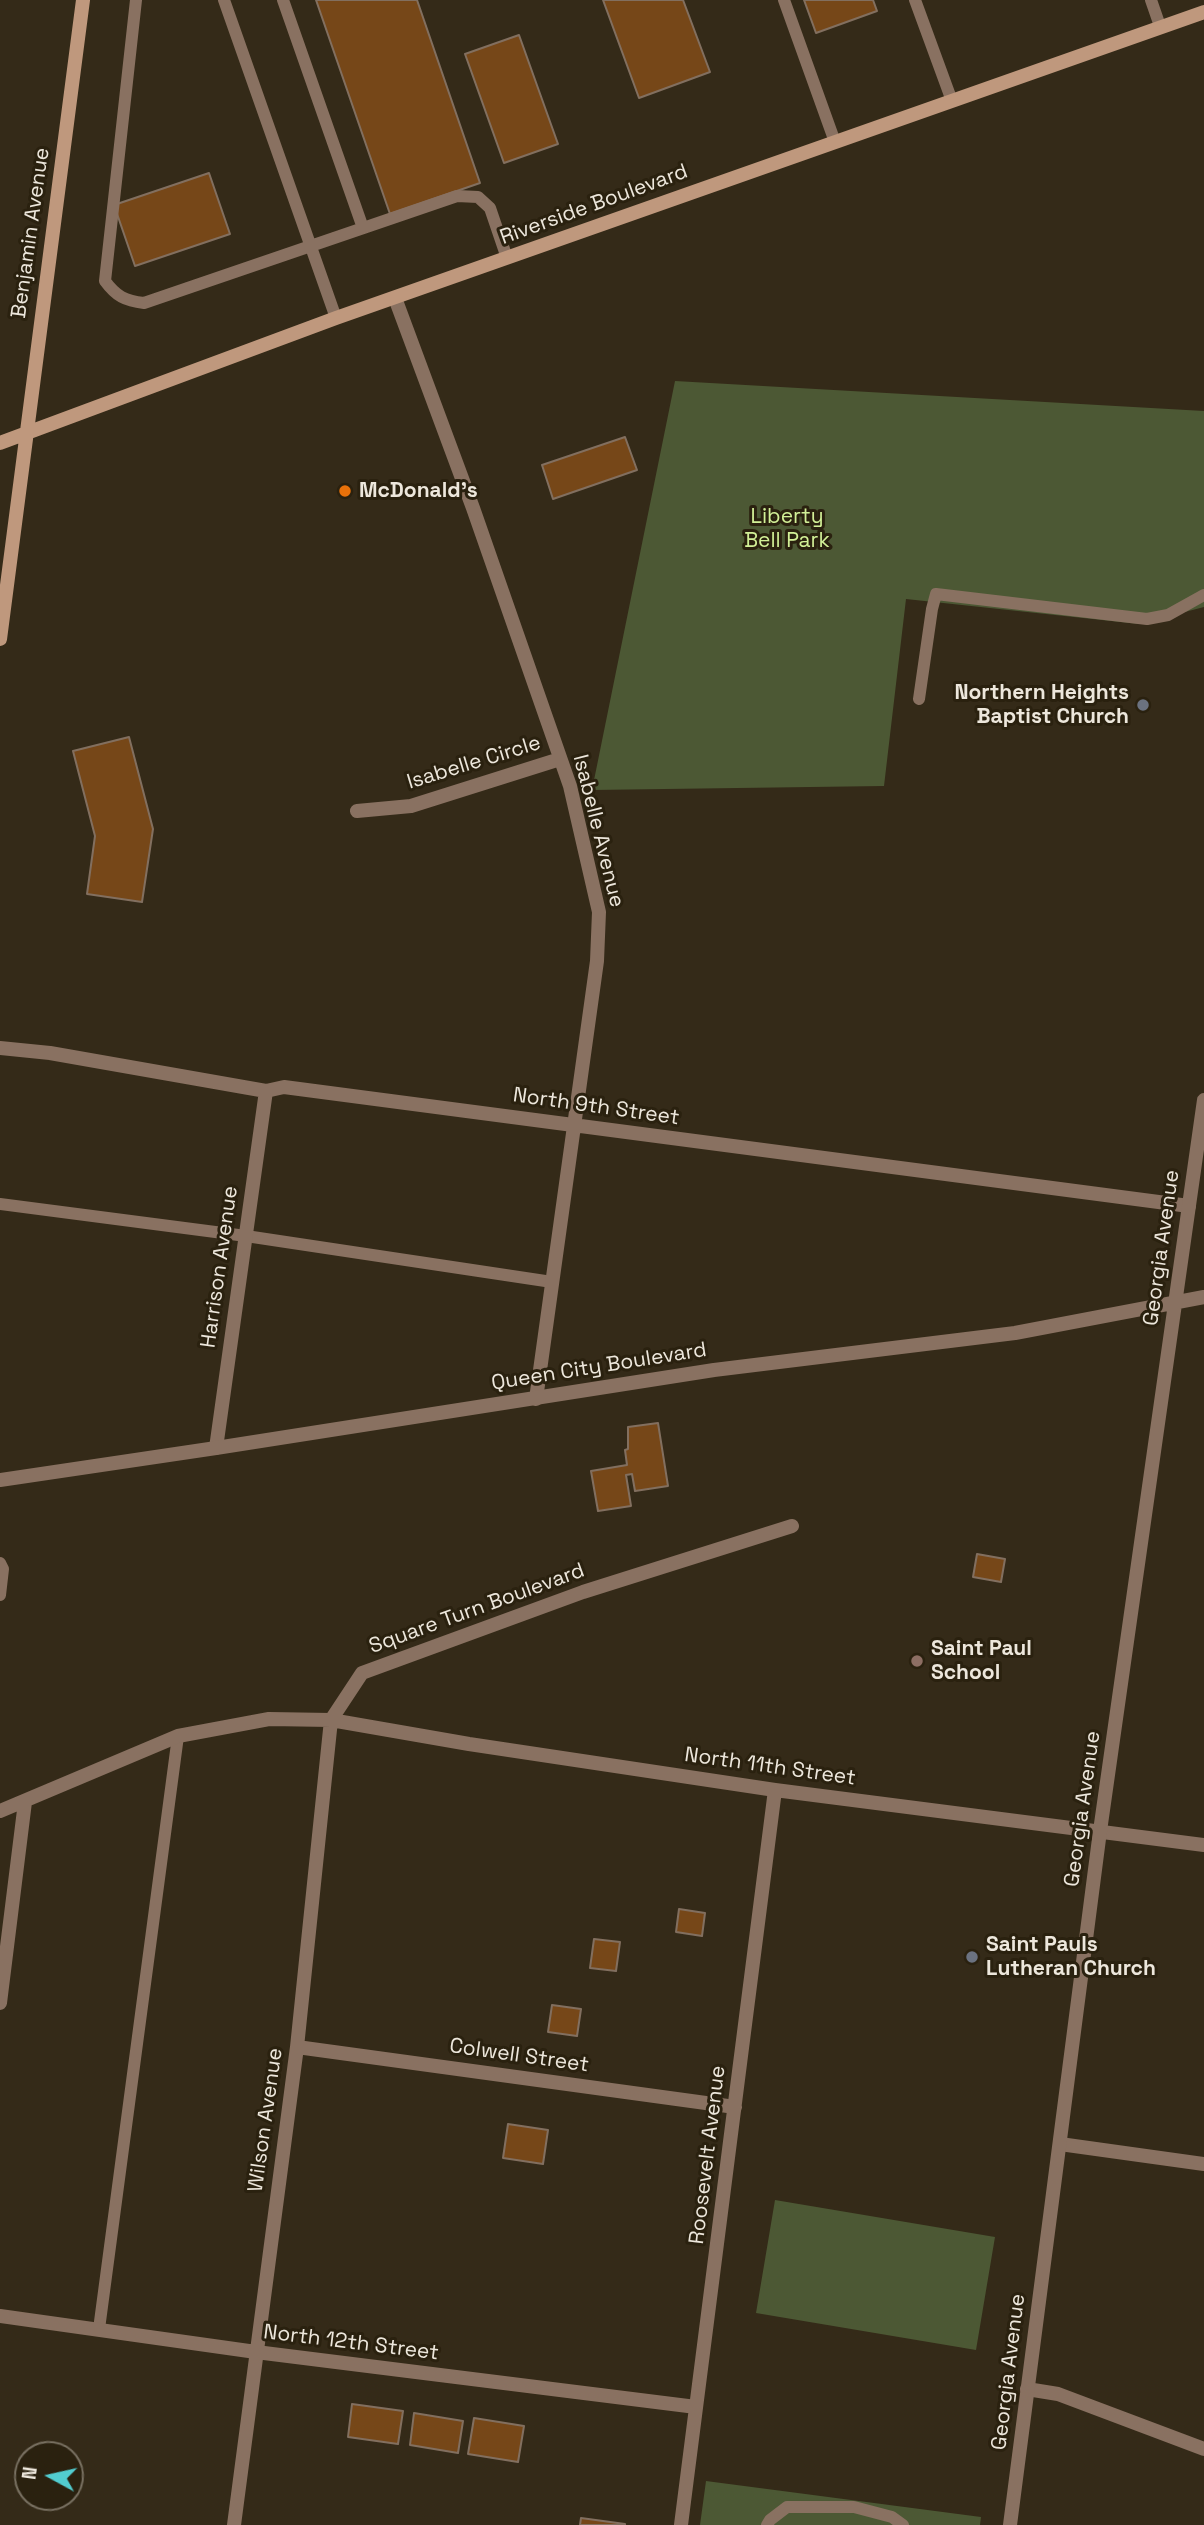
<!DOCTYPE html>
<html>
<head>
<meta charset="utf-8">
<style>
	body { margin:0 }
	#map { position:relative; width:1204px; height:2525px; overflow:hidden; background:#342a18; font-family:"Space Grotesk",sans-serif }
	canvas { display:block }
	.north { position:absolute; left:14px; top:2441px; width:70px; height:70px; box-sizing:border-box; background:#2a210f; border:2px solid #787061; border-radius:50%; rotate:278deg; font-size:19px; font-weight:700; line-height:28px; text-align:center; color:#ede7dc }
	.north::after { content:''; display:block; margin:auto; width:24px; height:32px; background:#52cdd0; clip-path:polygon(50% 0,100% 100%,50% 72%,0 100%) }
</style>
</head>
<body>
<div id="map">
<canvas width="1204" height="2525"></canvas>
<div class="north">N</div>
</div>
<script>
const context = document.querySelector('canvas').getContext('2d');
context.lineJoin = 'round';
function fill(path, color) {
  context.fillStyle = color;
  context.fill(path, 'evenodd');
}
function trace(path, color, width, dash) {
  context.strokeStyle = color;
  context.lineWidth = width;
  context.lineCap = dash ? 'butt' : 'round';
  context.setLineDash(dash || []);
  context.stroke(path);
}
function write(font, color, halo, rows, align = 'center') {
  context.font = font + ' "Space Grotesk",sans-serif';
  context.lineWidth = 6;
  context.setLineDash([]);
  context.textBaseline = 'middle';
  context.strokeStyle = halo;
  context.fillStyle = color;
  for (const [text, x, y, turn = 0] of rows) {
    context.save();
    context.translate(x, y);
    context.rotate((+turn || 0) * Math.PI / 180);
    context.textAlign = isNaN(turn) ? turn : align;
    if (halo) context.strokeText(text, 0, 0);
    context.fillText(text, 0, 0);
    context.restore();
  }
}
const green = new Path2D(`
	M675,381L1204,411V607L1139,624L906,599L884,786L592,790Z
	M775,2200L995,2237L976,2350L756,2313Z
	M706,2481L981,2517L980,2525H700Z`);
const building = new Path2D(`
	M316,0H417L480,183L390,214Z
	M603,0H683L710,72L639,98Z
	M804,0H873L877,11L816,33Z
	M519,35L558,144L504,163L465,54Z
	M209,173L230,234L135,266L114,205Z
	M625,437L637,470L553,499L542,465Z
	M129,737L153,829L142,902L87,894L95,836L73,751Z
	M658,1423L668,1486L635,1491L632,1474L626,1475L631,1506L598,1511L591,1471L627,1465L625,1450L628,1449V1427Z
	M977,1554L1005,1559L1001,1582L973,1577Z
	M679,1909L705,1913L702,1936L676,1932Z
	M594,1939L620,1942L616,1971L590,1968Z
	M552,2005L581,2009L577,2036L548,2032Z
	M508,2124L548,2130L543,2164L503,2158Z
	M352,2404L403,2411L398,2444L348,2437Z
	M414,2413L463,2421L458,2453L410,2445Z
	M474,2418L524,2426L518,2462L468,2454Z
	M581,2518L625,2524V2525H580Z`);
const service = new Path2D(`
	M136,0L105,281C116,296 125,301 144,303L457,196L478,197L490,208L507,258
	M224,0L336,318
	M283,0L363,228
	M784,0L835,142
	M915,0L952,101
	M1151,0L1160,26
	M919,699L932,609L936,594L1147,619L1168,615L1204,595
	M0,1204L246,1236L552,1282
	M0,1563L3,1569L0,1595
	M99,2329L178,1736
	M767,2525L770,2520L787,2507H854L892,2517L903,2525`);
const minor = new Path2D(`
	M395,298L473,508L570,786L599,912L597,961L536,1399
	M357,811L411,806L560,759
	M0,1048L50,1053L266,1091L284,1087L1189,1206
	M216,1448L266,1091
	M0,1811L178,1736L269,1719L331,1720L362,1673L583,1592L792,1526
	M0,2003L25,1802
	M297,2047L735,2107
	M1060,2144L1204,2164
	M0,2316L256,2352L696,2407
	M1027,2389L1058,2394L1204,2449
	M234,2525L297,2047L331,1720L469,1744L775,1790L1204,1845
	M681,2525L775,1790`);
const tertiary = new Path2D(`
	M0,1480L216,1448L714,1370L1015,1333L1204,1297
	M1010,2525L1100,1831L1204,1100`);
const secondary = new Path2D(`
	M0,443L336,318L1204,12
	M0,639L83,0`);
const markers = [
	[345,491,7,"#e8710a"],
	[1143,705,7,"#6b7280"],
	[917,1661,7,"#8d6e63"],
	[972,1957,7,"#6b7280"]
];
const streetNames = [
	["Riverside Boulevard",594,205,-20],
	["Benjamin Avenue",31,233,-82],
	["Isabelle Circle",474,763,-17],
	["Isabelle Avenue",598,831,76],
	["North 9th Street",596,1107,8],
	["Georgia Avenue",1162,1248,-82],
	["Harrison Avenue",220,1267,-82],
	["Queen City Boulevard",599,1367,-9],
	["Square Turn Boulevard",477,1609,-20],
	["North 11th Street",770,1767,8],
	["Georgia Avenue",1083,1809,-82],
	["Colwell Street",519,2056,8],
	["Wilson Avenue",266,2120,-82],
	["Roosevelt Avenue",708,2155,-83],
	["North 12th Street",351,2343,7],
	["Georgia Avenue",1009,2372,-83]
];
const poiNames = [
	["McDonald's",359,491],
	["Northern Heights",1129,693,"right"],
	["Baptist Church",1129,717,"right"],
	["Saint Paul",931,1649],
	["School",931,1673],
	["Saint Pauls",986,1945],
	["Lutheran Church",986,1969]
];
const parkNames = [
	["Liberty",787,517],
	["Bell Park",787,541]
];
fill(green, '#4c5834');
fill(building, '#764718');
trace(building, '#826f5f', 2);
trace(service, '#897161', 12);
trace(minor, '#897161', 14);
trace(tertiary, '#897161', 14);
trace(secondary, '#bf987d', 14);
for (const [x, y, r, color] of markers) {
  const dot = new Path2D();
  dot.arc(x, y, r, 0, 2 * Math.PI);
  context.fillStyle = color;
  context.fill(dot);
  trace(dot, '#2a210f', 2.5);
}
write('21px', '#ede7dc', '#2a210f', streetNames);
write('bold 21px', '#ede7dc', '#2a210f', poiNames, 'left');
write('21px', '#d2f097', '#2a210f', parkNames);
</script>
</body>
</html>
